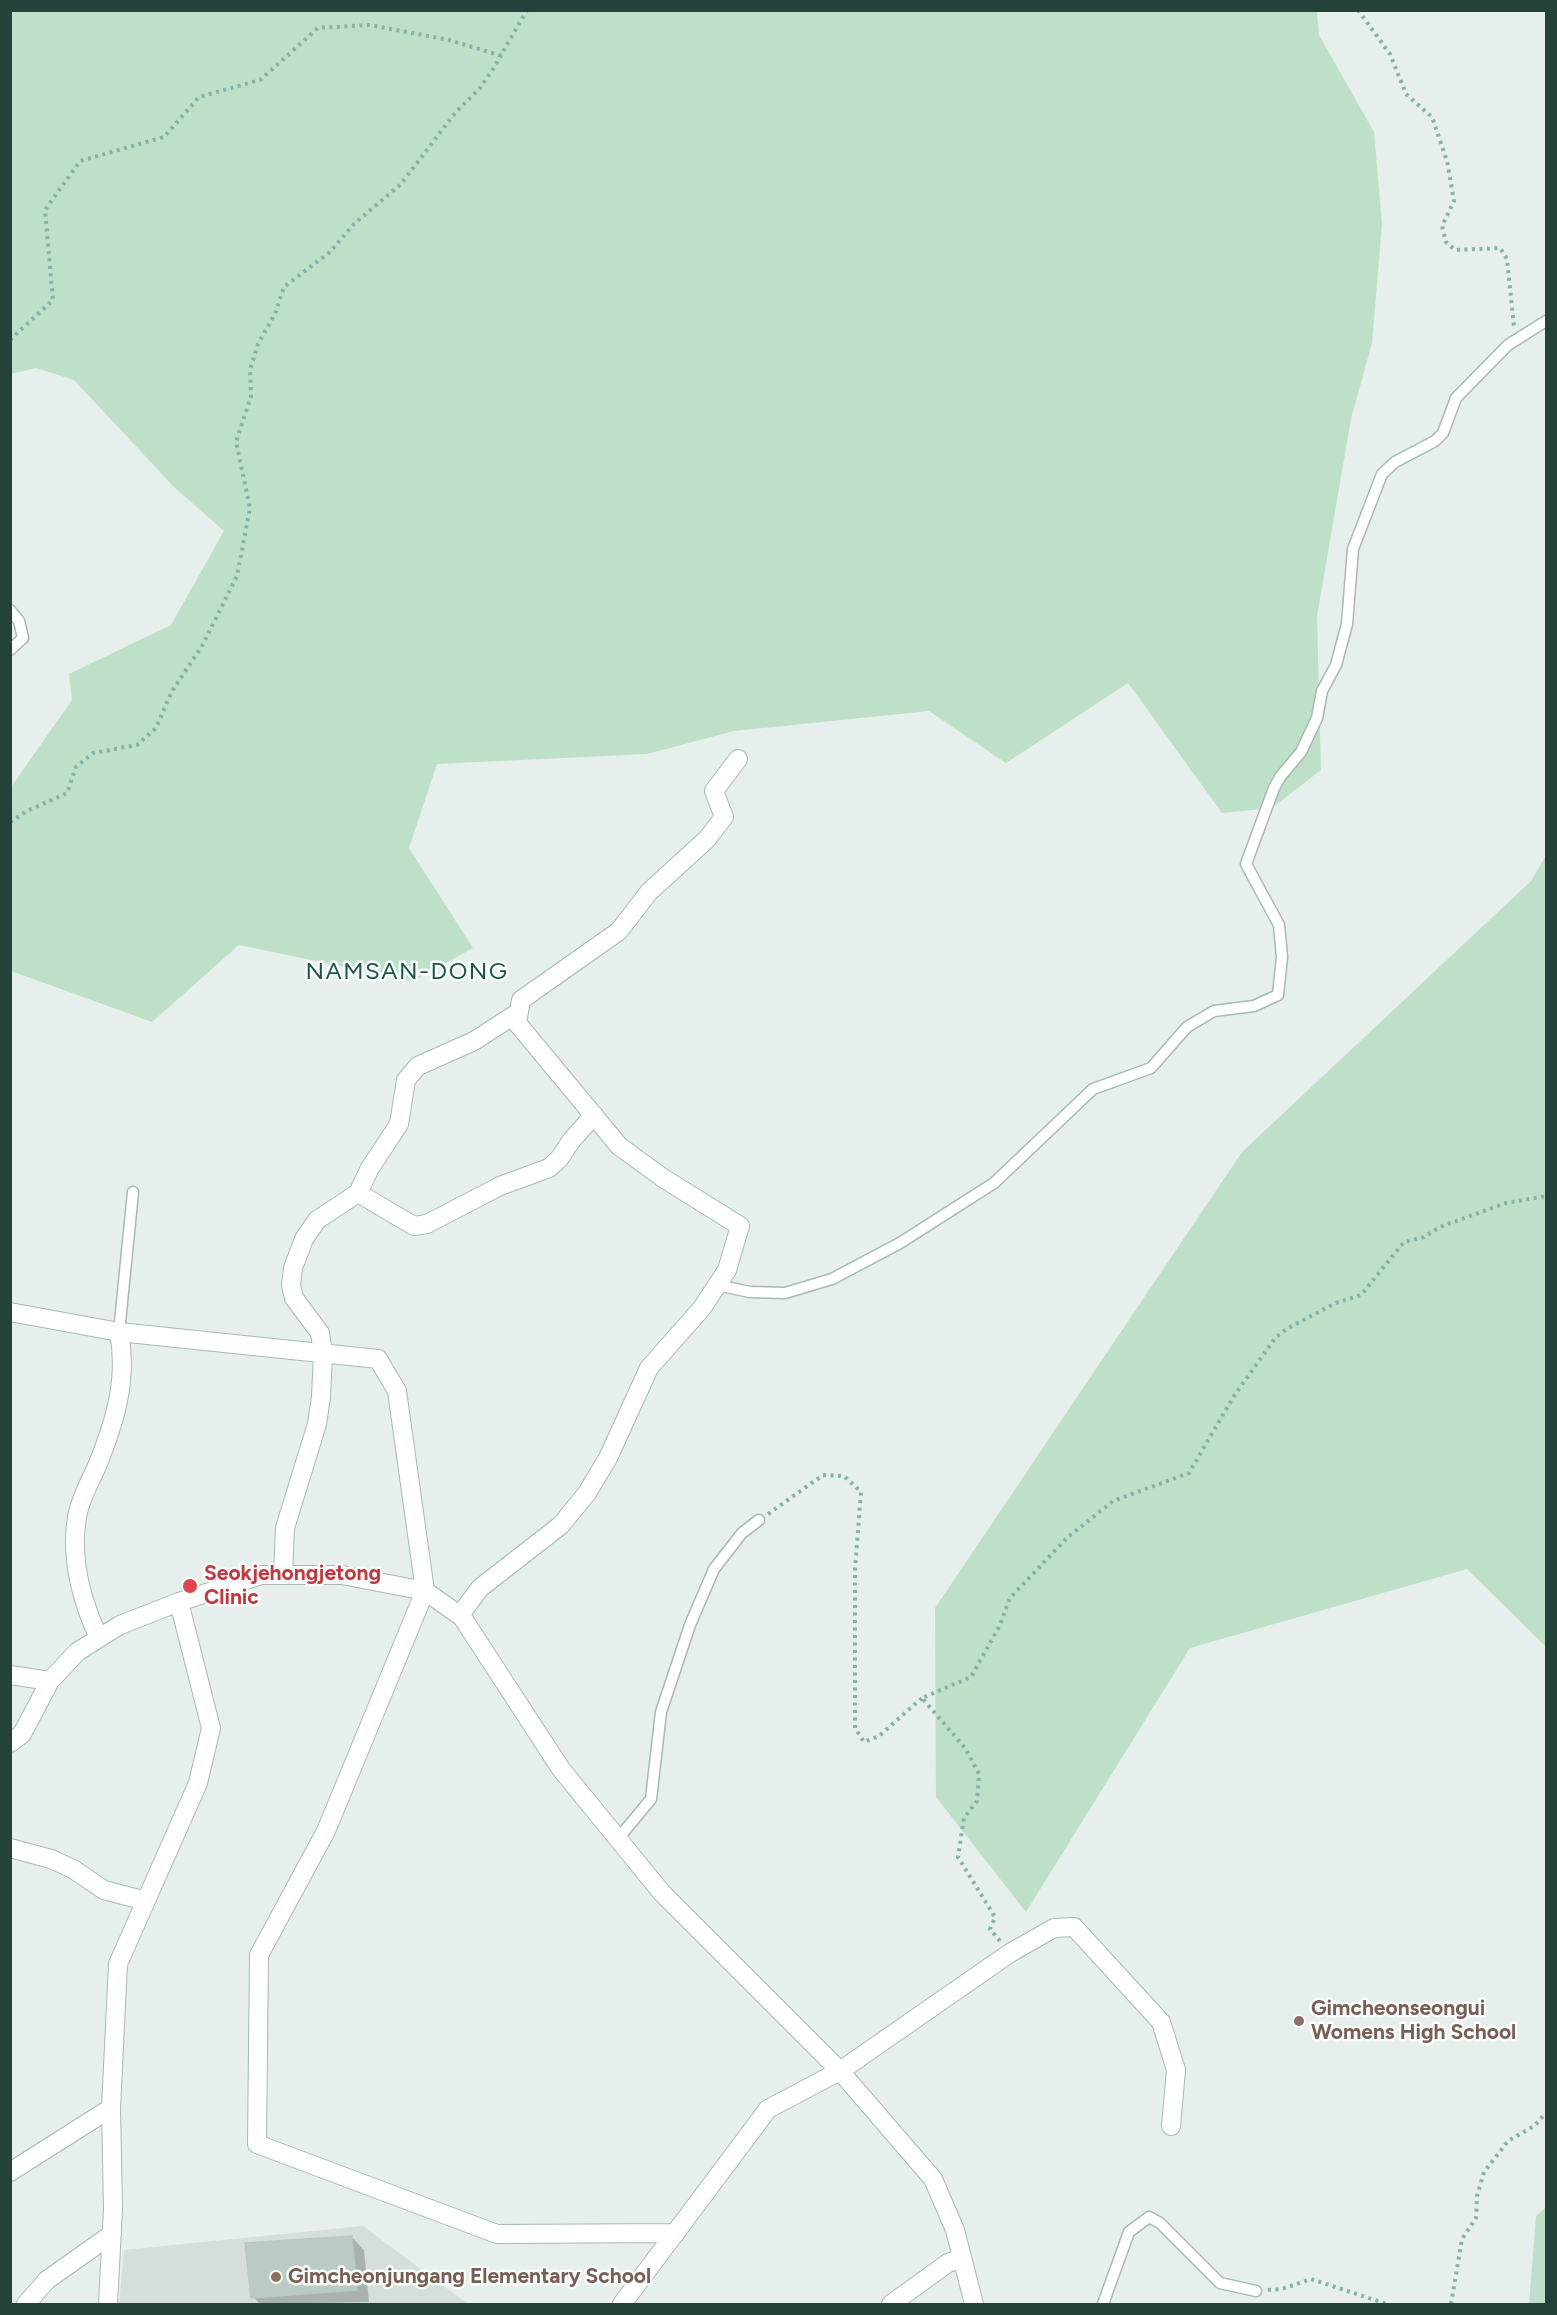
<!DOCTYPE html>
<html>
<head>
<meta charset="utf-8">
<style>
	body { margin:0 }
	#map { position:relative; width:1557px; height:2315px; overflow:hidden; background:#e6efeb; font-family:Figtree,sans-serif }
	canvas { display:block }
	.frame { position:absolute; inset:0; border:12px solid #24423a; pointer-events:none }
</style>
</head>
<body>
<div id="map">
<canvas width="1557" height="2315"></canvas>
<div class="frame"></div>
</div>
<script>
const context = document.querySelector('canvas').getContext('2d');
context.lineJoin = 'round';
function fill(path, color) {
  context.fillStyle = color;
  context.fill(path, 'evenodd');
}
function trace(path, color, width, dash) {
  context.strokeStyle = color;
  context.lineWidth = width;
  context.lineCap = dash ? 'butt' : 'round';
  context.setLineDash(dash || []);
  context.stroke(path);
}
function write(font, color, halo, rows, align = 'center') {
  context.font = font + ' Figtree,sans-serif';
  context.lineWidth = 5;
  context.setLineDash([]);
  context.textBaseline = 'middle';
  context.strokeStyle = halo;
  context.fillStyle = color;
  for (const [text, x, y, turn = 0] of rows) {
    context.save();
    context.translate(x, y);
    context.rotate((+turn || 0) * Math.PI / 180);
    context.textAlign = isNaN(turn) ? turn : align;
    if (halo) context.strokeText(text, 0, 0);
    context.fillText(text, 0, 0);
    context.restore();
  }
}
const built = new Path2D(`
	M363,2226L468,2304H119L124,2250Z`);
const green = new Path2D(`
	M11,11H1317L1319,35L1374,132L1382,224L1372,343L1351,419L1317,616L1321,770L1272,808L1222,813L1128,683L1006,763L929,711L734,731L647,754L437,764L409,848L473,948L413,981L239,945L152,1022L11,971V787L72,700L69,674L171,625L224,531L174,487L74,380L36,368L11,374Z
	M1546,855V1647L1467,1569L1190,1648L1026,1912L936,1797L935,1608L1242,1152L1531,881Z
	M1546,2207V2304H1529L1536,2216Z`);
const shadow = new Path2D(`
	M352,2237L364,2250L369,2302L260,2304L253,2297Z`);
const building = new Path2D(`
	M352,2236L357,2290L251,2298L245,2243Z`);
const path = new Path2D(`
	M1358,10L1390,54L1406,94L1432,117L1447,161L1454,201L1442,226L1446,242L1455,250L1500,248L1507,259L1514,327
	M10,340L53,300L45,210L80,161L164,137L199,97L260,80L318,28L370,25L449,40L502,56
	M10,822L27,811L67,793L76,767L93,753L137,745L156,728L172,691L202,646L237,576L250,508L236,442L251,396L250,370L258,344L275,314L284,287L330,252L354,224L401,184L455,113L480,88L493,69L527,10
	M768,1514L823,1475L844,1476L861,1492L855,1570V1728L864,1742L879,1736L922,1698
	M1000,1941L990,1929L995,1917L958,1857L964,1818L977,1801L979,1774L965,1748L922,1698L971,1677L1000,1625L1010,1598L1068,1537L1113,1501L1189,1473L1234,1396L1276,1337L1288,1328L1336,1303L1361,1295L1404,1242L1424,1237L1440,1227L1506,1203L1546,1196
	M1268,2290L1282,2289L1311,2279L1387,2304
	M1451,2304L1462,2239L1476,2218L1477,2196L1484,2172L1508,2141L1534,2126L1546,2113`);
const lane = new Path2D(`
	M10,610L19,621L23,638L10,650
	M717,1285L750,1292L785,1293L832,1279L900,1243L994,1183L1093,1089L1151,1068L1187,1027L1214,1011L1254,1006L1278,995L1282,957L1279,925L1246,864L1274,788L1280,777L1301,752L1317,718L1322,691L1336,665L1347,624L1353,549L1382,474L1395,462L1435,441L1443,433L1456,398L1508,345L1546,321
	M119,1332L133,1192
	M617,1840L651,1799L661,1712L690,1625L714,1569L742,1533L759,1520
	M1103,2304L1129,2232L1149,2217L1160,2223L1220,2283L1256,2291`);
const street = new Path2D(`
	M358,1193L414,1226L427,1224L500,1186L549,1168L559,1159L571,1141L594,1115
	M10,1312L119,1332L378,1359L397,1391L425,1591L326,1831L259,1955L257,2144L497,2234L676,2233
	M283,1574L285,1528L317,1424L321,1397L323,1353L320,1333L294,1298L291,1285L293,1268L304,1239L317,1220L358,1193L370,1168L399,1124L406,1080L418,1066L474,1041L519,1012
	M460,1615L480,1588L561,1525L587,1493L608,1458L649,1368L702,1308L727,1270L740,1226L663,1178L619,1146L517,1023L521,1000L619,931L649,892L707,839L724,817L714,791L738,759
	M99,1638C82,1602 70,1558 77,1517C80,1499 90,1482 97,1466C115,1422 128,1379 119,1332
	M10,1675L50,1681
	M10,1743L22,1734L50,1681L77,1652L120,1625L179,1602L261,1575H342L425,1591L462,1617L561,1769L662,1893L840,2071L933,2179L955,2230L974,2304
	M10,1848L51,1859L73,1869L104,1890L146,1901
	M10,2172L111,2108
	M26,2304L47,2280L112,2234
	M108,2304L113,2209L111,2108L118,1964L198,1783L211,1728L179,1602
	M622,2304L768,2109L840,2071L1010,1953L1054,1928L1074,1927L1161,2022L1176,2070L1171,2126
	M891,2304L948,2263L962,2258`);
const markers = [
	[190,1586,8,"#e0444e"],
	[1299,2021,6,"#8d6e63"],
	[276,2277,6,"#8d6e63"]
];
const healthNames = [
	["Seokjehongjetong",204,1574],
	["Clinic",204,1598]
];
const educationNames = [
	["Gimcheonseongui",1311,2009],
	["Womens High School",1311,2033],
	["Gimcheonjungang Elementary School",288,2277]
];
const quarterNames = [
	["NAMSAN-DONG",407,972]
];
fill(built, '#d4dfda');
fill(green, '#bfe0c8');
fill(shadow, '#0003');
fill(building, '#bbcac4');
trace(building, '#b8c9c2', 1.5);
trace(lane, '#a8b8b2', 13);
trace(street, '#a8b8b2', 20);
trace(path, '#86b3a5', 4, [3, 4.5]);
trace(lane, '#fff', 10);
trace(street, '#fff', 18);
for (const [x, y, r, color] of markers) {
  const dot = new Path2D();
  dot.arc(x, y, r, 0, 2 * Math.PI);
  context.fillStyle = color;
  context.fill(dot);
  trace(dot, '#f7fbf9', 2);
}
write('bold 21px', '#be3a42', '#f7fbf9', healthNames, 'left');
write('bold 21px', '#785e54', '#f7fbf9', educationNames, 'left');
context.letterSpacing = '1.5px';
write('24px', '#1f5548', '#f7fbf9', quarterNames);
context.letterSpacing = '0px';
</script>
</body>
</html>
